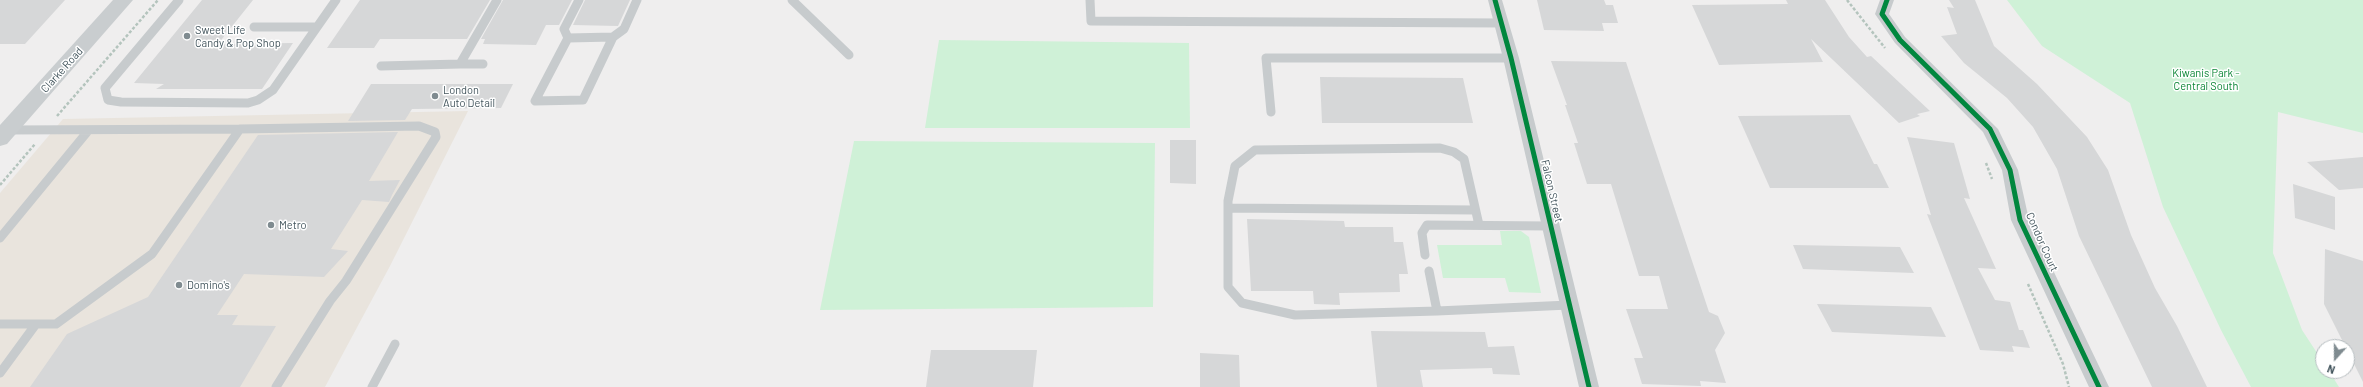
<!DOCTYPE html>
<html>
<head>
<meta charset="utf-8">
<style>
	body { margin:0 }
	#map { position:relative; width:2363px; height:387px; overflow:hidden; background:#efeeee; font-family:Barlow,sans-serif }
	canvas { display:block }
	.north { position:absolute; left:2315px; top:339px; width:40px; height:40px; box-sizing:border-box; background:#fff; border:1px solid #b4bbbe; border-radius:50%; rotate:201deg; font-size:11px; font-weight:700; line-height:16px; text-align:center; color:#43555d }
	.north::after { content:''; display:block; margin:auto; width:14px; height:18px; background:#7f8b90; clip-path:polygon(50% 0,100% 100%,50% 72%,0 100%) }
</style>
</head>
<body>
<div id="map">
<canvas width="2363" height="387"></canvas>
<div class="north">N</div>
</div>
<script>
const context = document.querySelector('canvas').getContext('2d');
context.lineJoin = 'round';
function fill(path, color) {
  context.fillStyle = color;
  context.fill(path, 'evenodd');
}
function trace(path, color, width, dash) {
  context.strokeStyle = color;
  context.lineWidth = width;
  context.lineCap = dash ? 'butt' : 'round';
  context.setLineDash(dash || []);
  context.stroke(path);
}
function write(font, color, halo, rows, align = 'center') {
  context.font = font + ' Barlow,sans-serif';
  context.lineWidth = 3;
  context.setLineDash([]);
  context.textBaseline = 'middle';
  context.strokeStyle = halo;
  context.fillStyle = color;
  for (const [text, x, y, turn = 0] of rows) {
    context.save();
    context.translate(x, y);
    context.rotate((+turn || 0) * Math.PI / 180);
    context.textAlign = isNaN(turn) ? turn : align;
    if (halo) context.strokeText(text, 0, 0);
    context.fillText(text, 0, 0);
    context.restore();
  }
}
const commercial = new Path2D(`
	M468,111L390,266L325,387H0V193L63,119Z`);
const green = new Path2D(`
	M2007,0H2363V133L2278,112L2273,253L2302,330L2323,362V371H2329L2339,387H2251L2221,330L2163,207L2130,103L2042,46Z
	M939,40L1189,43L1190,128H925Z
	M854,141L1155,143L1153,307L820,310Z
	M1500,231H1521L1529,237L1541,293L1509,292L1505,278H1443L1437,245H1502Z`);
const building = new Path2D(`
	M0,0H65L25,44H0Z
	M202,0H253L218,44L293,43L262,89H156L164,84L134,83Z
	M360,0H490L467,39H380L374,48H327Z
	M503,0H572L559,25H546L536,45L483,44L485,39H481Z
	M585,0H630L618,26L573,25Z
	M1537,0H1604L1606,5H1613L1618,23H1602L1604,31L1544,30Z
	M1786,0H1825L1849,37L1867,57L1871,56L1930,111L1917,114L1920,116L1899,123L1811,39L1823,62L1719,65L1692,5L1788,4Z
	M1949,0H1975L1994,46L2037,84L2087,137L2108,170L2131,235L2155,288L2177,326L2207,387H2152L2079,236L2057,169L2033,127L2007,98L1964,63L1941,36L1957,34L1947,7L1954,8Z
	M1551,61L1626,62L1709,312L1718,316L1725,333L1715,350L1726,383L1700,381L1701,386L1642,384L1634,358H1643L1626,309H1668L1659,276H1639L1611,184H1587L1574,143H1578L1565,105H1567Z
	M1320,77L1463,78L1473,123H1322Z
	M371,84H513L501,108L412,109L405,120L348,121Z
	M1850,115L1874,164H1877L1889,188H1770L1738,116Z
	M398,132L369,181L400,180L392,195L389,202L362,200L331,249L348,251L324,277L244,274L217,315H238L232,325L276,326L240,387H30L67,334L148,297L258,135Z
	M1907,137L1954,143L1970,199L1964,198L1996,269L1978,268L1995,300L2010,302L2019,330H2023L2030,348L2012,346L2014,352L1980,350L1927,214L1931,215Z
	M1170,140H1196V184L1170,183Z
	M2363,157V188L2339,190L2307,162Z
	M2293,184L2335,197V230L2295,218Z
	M1247,219L1344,221L1345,227H1393L1394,242H1403L1408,274H1399L1400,292L1339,293L1340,305L1314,304L1313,291H1251Z
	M1793,245L1900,247L1914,273L1803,269Z
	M2325,249L2363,261V382L2324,304Z
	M1817,304L1931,307L1946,337L1832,332Z
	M1371,331L1485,332L1488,347L1514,346L1520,375L1493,374L1492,368L1420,370L1423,387H1377Z
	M931,350H1037L1033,387H926Z
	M1200,353L1239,355L1240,387H1200Z`);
const path = new Path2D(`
	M1847,0L1885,48
	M57,116L158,0
	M1986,163L1992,179
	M0,185L35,144
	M2028,284L2063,364L2069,387`);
const lane = new Path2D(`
	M179,0L105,88L108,100L121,102L248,103L258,100L273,90L336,0
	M579,0L564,29L568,38L535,101L583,100L613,37L624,29L637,0
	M792,0L849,55
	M1090,0L1091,21L1502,23
	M254,27H317
	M568,38L613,37
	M460,64H483
	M381,66L460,64L497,0
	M1271,112L1266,58H1511
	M240,129L419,126L435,132L436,137L346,281L330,301L276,387
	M1228,208L1475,210
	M0,238L88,131
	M1425,255L1422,233L1427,225L1550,226
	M1429,271L1437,311L1569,305
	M1437,311L1295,315L1242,303L1228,287V201L1235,166L1255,150L1440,148L1454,152L1464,159L1479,225
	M0,324H56L152,254L240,129L8,130
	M0,373L36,324
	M372,387L395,344`);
const street = new Path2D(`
	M1488,0H1502L1519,58L1599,387H1579L1503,58Z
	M1880,0H1894L1889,14L1905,37L1998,129L2018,170L2029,220L2109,387H2089L2011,220L2002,170L1983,132L1895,43L1875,14Z`);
const secondary = new Path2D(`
	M113,0H133L7,144L0,146V125Z`);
const cycleway = new Path2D(`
	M1495,0L1511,58L1589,387
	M1887,0L1882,14L1900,40L1990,129L2010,170L2020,220L2099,387`);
const markers = [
	[187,36,4,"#7f8b90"],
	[435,96,4,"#7f8b90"],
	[271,225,4,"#7f8b90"],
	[179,285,4,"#7f8b90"]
];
const poiNames = [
	["Sweet Life",195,30],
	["Candy & Pop Shop",195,43],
	["London",443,90],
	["Auto Detail",443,103],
	["Metro",279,225],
	["Domino's",187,285]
];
const streetNames = [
	["Clarke Road",62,70,-48],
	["Falcon Street",1552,191,77],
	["Condor Court",2042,242,66]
];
const parkNames = [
	["Kiwanis Park -",2206,73],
	["Central South",2206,86]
];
fill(commercial, '#e9e4dd');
fill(green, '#cff1d7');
fill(building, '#d6d7d8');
trace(path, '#b4c4bd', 2.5, [3, 2]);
trace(lane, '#c7cbcd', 9);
fill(street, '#c7cbcd');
fill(secondary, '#c9cdcf');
trace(cycleway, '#00873e', 5);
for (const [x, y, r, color] of markers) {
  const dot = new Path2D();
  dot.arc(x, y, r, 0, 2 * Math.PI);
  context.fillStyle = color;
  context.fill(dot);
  trace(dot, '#fff', 1.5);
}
write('11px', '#43555d', '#fff', poiNames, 'left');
write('11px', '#43555d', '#fff', streetNames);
write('11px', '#0c8636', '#fff', parkNames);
</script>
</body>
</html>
